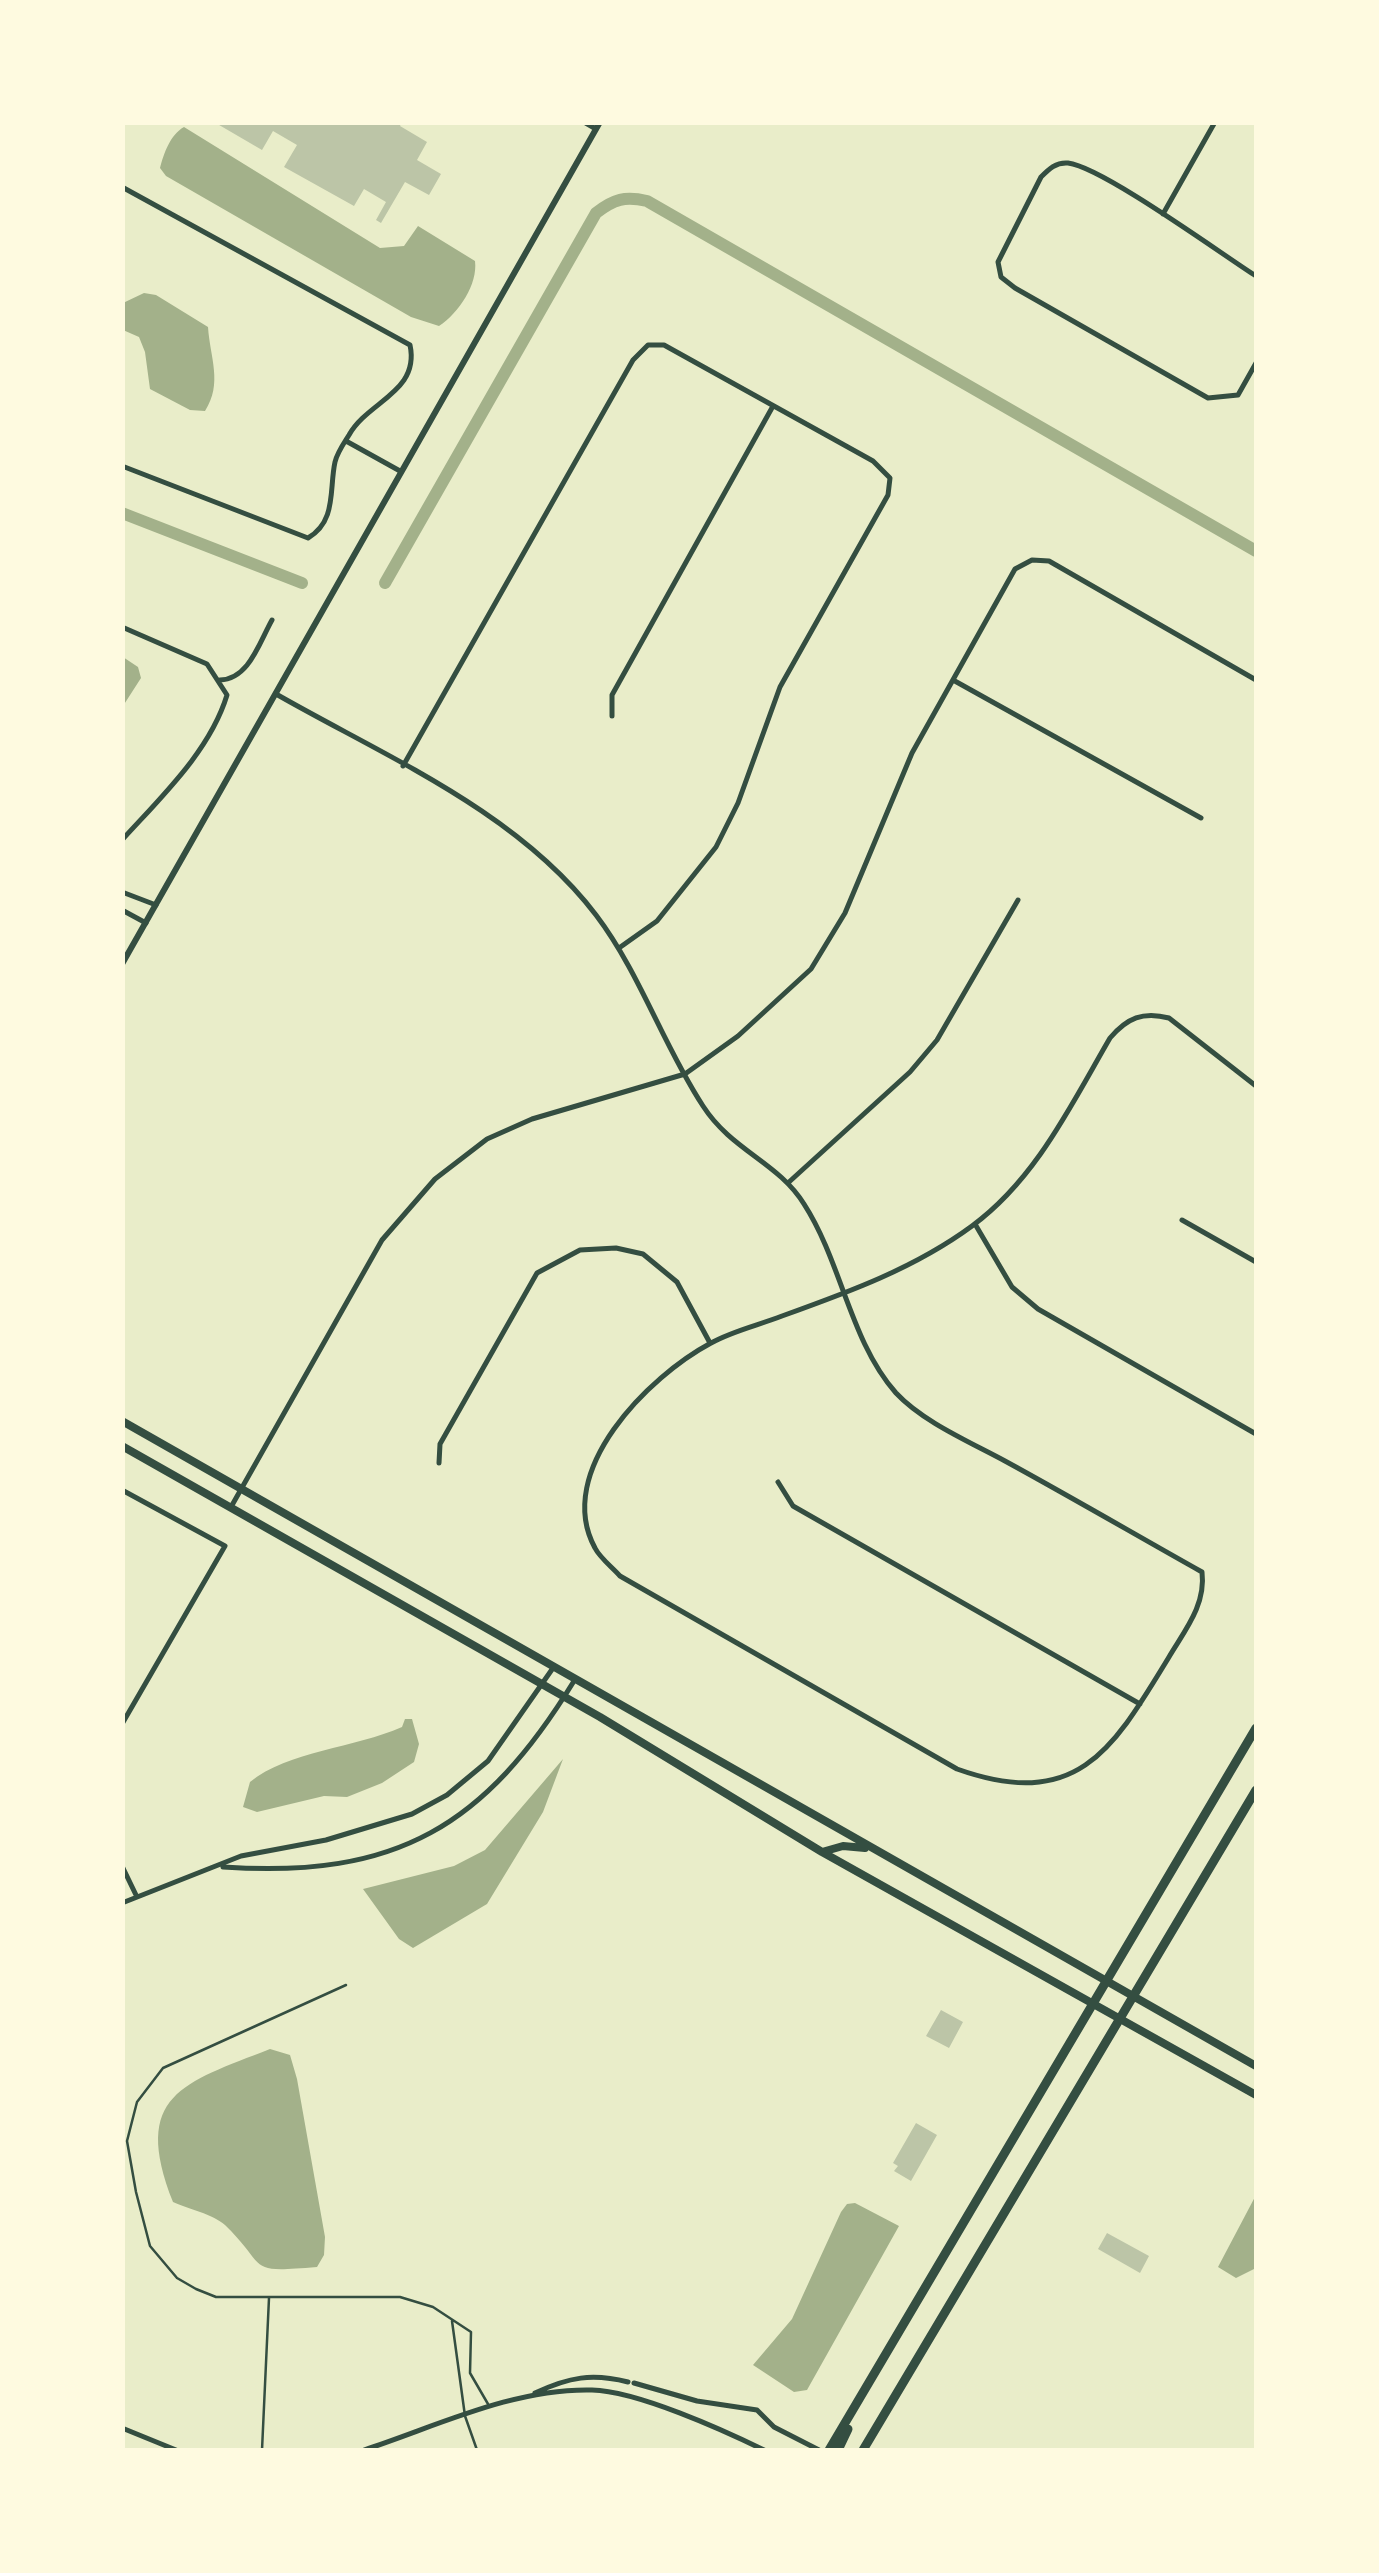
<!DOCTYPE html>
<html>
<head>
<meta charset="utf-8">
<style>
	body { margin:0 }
	#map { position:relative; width:1379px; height:2573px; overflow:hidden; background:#e9edc9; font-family:Inter,sans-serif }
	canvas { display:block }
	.frame { position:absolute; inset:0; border:125px solid #fefae0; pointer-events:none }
</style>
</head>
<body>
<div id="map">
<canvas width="1379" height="2573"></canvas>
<div class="frame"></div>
</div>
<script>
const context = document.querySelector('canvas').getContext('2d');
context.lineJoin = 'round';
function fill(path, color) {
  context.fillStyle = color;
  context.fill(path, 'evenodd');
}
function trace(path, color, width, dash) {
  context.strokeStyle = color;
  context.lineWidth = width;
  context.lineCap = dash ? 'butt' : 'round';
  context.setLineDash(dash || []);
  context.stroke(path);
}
const water = new Path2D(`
	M184,127L380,248L404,246L418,226L475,261C478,284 459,313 439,326L411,317L166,176L160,168C164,153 170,135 184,127Z
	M144,293L156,295L208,327C210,358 223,383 205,411L190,410L150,389L145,352L139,337L123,330V303Z
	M123,657L138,667L141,678L123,706Z
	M405,1719H412L419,1744L414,1762L382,1783L347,1797L324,1796L257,1812L243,1807L250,1782C288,1751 355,1748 402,1727Z
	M563,1759L543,1812L487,1904L413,1948L399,1939L363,1889L454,1866L485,1850Z
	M270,2049L290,2055L297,2079L325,2237L324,2255L317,2267C244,2273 270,2269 225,2225C213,2214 188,2209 173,2202C131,2095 183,2083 270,2049Z
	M1256,2195V2268L1236,2278L1218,2267Z
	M855,2203L899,2226L807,2390L794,2392L753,2365L792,2319L841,2212L847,2204Z`);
const canal = new Path2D(`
	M122,513L302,583
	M385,583L596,213C614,199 625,196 647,201L1256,551`);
const building = new Path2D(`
	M214,122H402L400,126L427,142L417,160L441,174L429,195L405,182L381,223L376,220L386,202L364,189L354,206L284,167L297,145L273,131L262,150Z
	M941,2010L963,2022L949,2048L926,2036Z
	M916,2123L937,2135L911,2181L894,2171L898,2166L893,2163Z
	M1107,2233L1149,2256L1140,2273L1098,2249Z`);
const service = new Path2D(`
	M346,1985L163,2068L137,2102L127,2141L136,2192L150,2246L177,2278L196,2289L216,2297H400L433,2307L471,2332L470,2373L488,2404
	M452,2321L465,2416L477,2450
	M262,2450L269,2298`);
const minor = new Path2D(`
	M584,122L596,129
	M122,187L410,345C420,392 368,401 349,435C344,443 337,453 335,462C329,489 337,521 308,538L122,466
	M1163,214L1215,122
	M1256,276C1220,253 1102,167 1068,163C1056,162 1049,169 1041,177L998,262L1001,277L1015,288L1208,398L1238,395L1256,363
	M346,441L400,471
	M122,627L207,664L227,695C210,751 161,797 122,840
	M220,680C249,679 259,643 272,620
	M953,680L1201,818
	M276,694C386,757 517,811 596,915C640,973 663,1045 703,1106C732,1151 778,1162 804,1204C842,1263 850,1341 896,1393C923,1422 970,1442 1005,1461C1071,1497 1136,1535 1202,1572C1206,1605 1185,1630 1169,1657C1113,1749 1078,1812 957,1769L620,1576C612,1567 600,1558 595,1548C553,1471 649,1376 711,1343C732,1331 759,1325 782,1316C849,1292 915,1268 972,1226C1036,1179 1071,1105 1110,1038C1127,1018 1143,1011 1169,1018L1256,1086
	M612,716V695L773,406
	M403,766L633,360L648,345H664L873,461L890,478L888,495L780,687L738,803L716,847L657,921L619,948
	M122,892L156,905
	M122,910L146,923
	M789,1182L910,1072L937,1040L1018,900
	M1182,1220L1256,1262
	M975,1224L1012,1287L1038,1309L1256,1434
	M439,1463L440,1444L537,1273L580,1250L616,1248L643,1254L677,1282L710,1343
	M778,1482L793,1506L1140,1704
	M122,1490L225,1546L122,1724
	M231,1507L382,1240L435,1179L487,1139L532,1119L685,1074L738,1036L811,969L845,913L912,753L1015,569L1032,560L1049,561L1256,680
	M122,1866L136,1895
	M223,1867C397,1879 485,1826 574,1681
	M122,1903L241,1856L326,1840L412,1814L447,1795L488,1761L553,1668
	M634,2383L697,2401L757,2410L774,2427L819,2450
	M535,2393C569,2377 592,2373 628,2382
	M122,2428L176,2450
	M364,2450C437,2426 514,2388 592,2390C637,2391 723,2430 764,2450`);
const tertiary = new Path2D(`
	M122,964L600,122`);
const secondary = new Path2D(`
	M122,1421L1256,2066
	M122,1446L600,1717L822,1852L1256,2095
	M822,1852L843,1846L865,1848`);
const trunk = new Path2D(`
	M829,2450L1256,1728
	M838,2450L848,2429
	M863,2450L1256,1790`);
fill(water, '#a3b18a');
trace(canal, '#a3b18a', 12);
fill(building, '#bcc5a7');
trace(service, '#344e41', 2.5);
trace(minor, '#344e41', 5);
trace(tertiary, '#344e41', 6);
trace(secondary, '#344e41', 8);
trace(trunk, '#344e41', 9);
</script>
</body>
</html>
